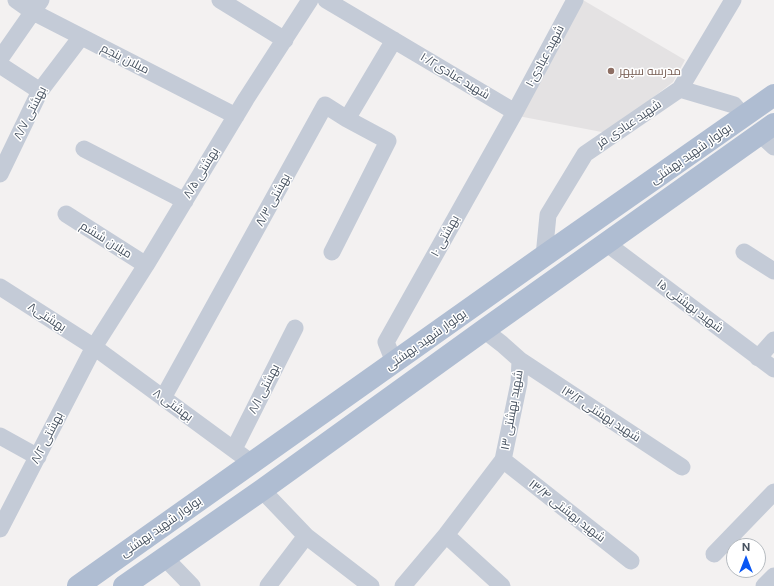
<!DOCTYPE html>
<html>
<head>
<meta charset="utf-8">
<style>
	body { margin:0 }
	#map { position:relative; width:774px; height:586px; overflow:hidden; background:#f3f1f1; font-family:"Public Sans",sans-serif }
	canvas { display:block }
	.north { position:absolute; left:726px; top:538px; width:40px; height:40px; box-sizing:border-box; background:#fff; border:1px solid #b5babf; border-radius:50%; rotate:0deg; font-size:11px; font-weight:700; line-height:16px; text-align:center; color:#475260 }
	.north::after { content:''; display:block; margin:auto; width:14px; height:18px; background:#0a57f4; clip-path:polygon(50% 0,100% 100%,50% 72%,0 100%) }
</style>
</head>
<body>
<div id="map">
<canvas width="774" height="586"></canvas>
<div class="north">N</div>
</div>
<script>
const context = document.querySelector('canvas').getContext('2d');
context.lineJoin = 'round';
function fill(path, color) {
  context.fillStyle = color;
  context.fill(path, 'evenodd');
}
function trace(path, color, width, dash) {
  context.strokeStyle = color;
  context.lineWidth = width;
  context.lineCap = dash ? 'butt' : 'round';
  context.setLineDash(dash || []);
  context.stroke(path);
}
function write(font, color, halo, rows, align = 'center') {
  context.font = font + ' "Public Sans",Cairo,sans-serif';
  context.lineWidth = 3;
  context.setLineDash([]);
  context.textBaseline = 'middle';
  context.strokeStyle = halo;
  context.fillStyle = color;
  for (const [text, x, y, turn = 0] of rows) {
    context.save();
    context.translate(x, y);
    context.rotate((+turn || 0) * Math.PI / 180);
    context.textAlign = isNaN(turn) ? turn : align;
    if (halo) context.strokeText(text, 0, 0);
    context.fillText(text, 0, 0);
    context.restore();
  }
}
const education = new Path2D(`
	M583,0L685,60L673,82L607,133L518,116Z`);
const minor = new Path2D(`
	M16,0L33,12L236,116
	M220,0L285,40
	M326,0L515,112
	M0,59L41,0
	M0,65L40,91
	M680,89L734,105L744,117
	M760,134L774,147
	M84,149L185,201
	M0,174L40,91L81,37
	M66,214L146,265
	M606,243L774,369
	M332,252L388,141L347,119
	M744,252L774,271
	M544,256L548,215L585,154L680,89L733,0
	M0,287L94,347L252,463
	M758,358L774,340
	M520,360L682,467
	M394,362L386,342L515,112L575,0
	M163,398L325,105L347,119L394,40
	M0,436L38,457
	M234,449L295,328
	M503,460L631,561
	M262,490L306,536L371,586
	M0,529L94,347L146,265L246,99L310,0
	M446,535L502,586
	M714,554L774,492
	M164,557L192,586
	M268,586L306,536
	M403,586L446,535L503,460L519,383L520,360L502,344L484,330
	M764,586L774,576`);
const primary = new Path2D(`
	M78,586L544,256L774,95
	M124,586L262,490L484,330L774,124`);
const markers = [
	[611,71,4,"#8d6e63"]
];
const streetNames = [
	["شهید عبادی۱۰",545,56,-62],
	["میلان پنجم",125,59,27],
	["شهید عبادی۱۰/۲",455,76,31],
	["بهشتی ۸/۷",30,113,-63],
	["شهید عبادی فر",629,124,-34],
	["بولوار شهید بهشتی",691,154,-35],
	["بهشتی ۸/۵",201,173,-59],
	["بهشتی ۸/۳",273,200,-61],
	["بهشتی ۱۰",445,236,-61],
	["میلان ششم",106,240,32],
	["شهید بهشتی ۱۵",690,306,37],
	["بهشتی۸",47,317,33],
	["بولوار شهید بهشتی",426,340,-35],
	["بهشتی ۸/۱",264,389,-63],
	["۸ بهشتی",173,405,36],
	["شهید بهشتی ۱۳",512,410,-80],
	["شهید بهشتی ۱۳/۲",601,414,33],
	["بهشتی ۸/۲",47,438,-63],
	["شهید بهشتی ۱۳/۴",567,511,38],
	["بولوار شهید بهشتی",161,527,-35]
];
const educationNames = [
	["مدرسه سپهر",619,71]
];
fill(education, '#e4e2e3');
trace(minor, '#c4cbd7', 17);
trace(primary, '#afbdd2', 22);
for (const [x, y, r, color] of markers) {
  const dot = new Path2D();
  dot.arc(x, y, r, 0, 2 * Math.PI);
  context.fillStyle = color;
  context.fill(dot);
  trace(dot, '#fff', 1.5);
}
write('12px', '#475260', '#fff', streetNames);
write('12px', '#785e54', '#fff', educationNames, 'left');
</script>
</body>
</html>
